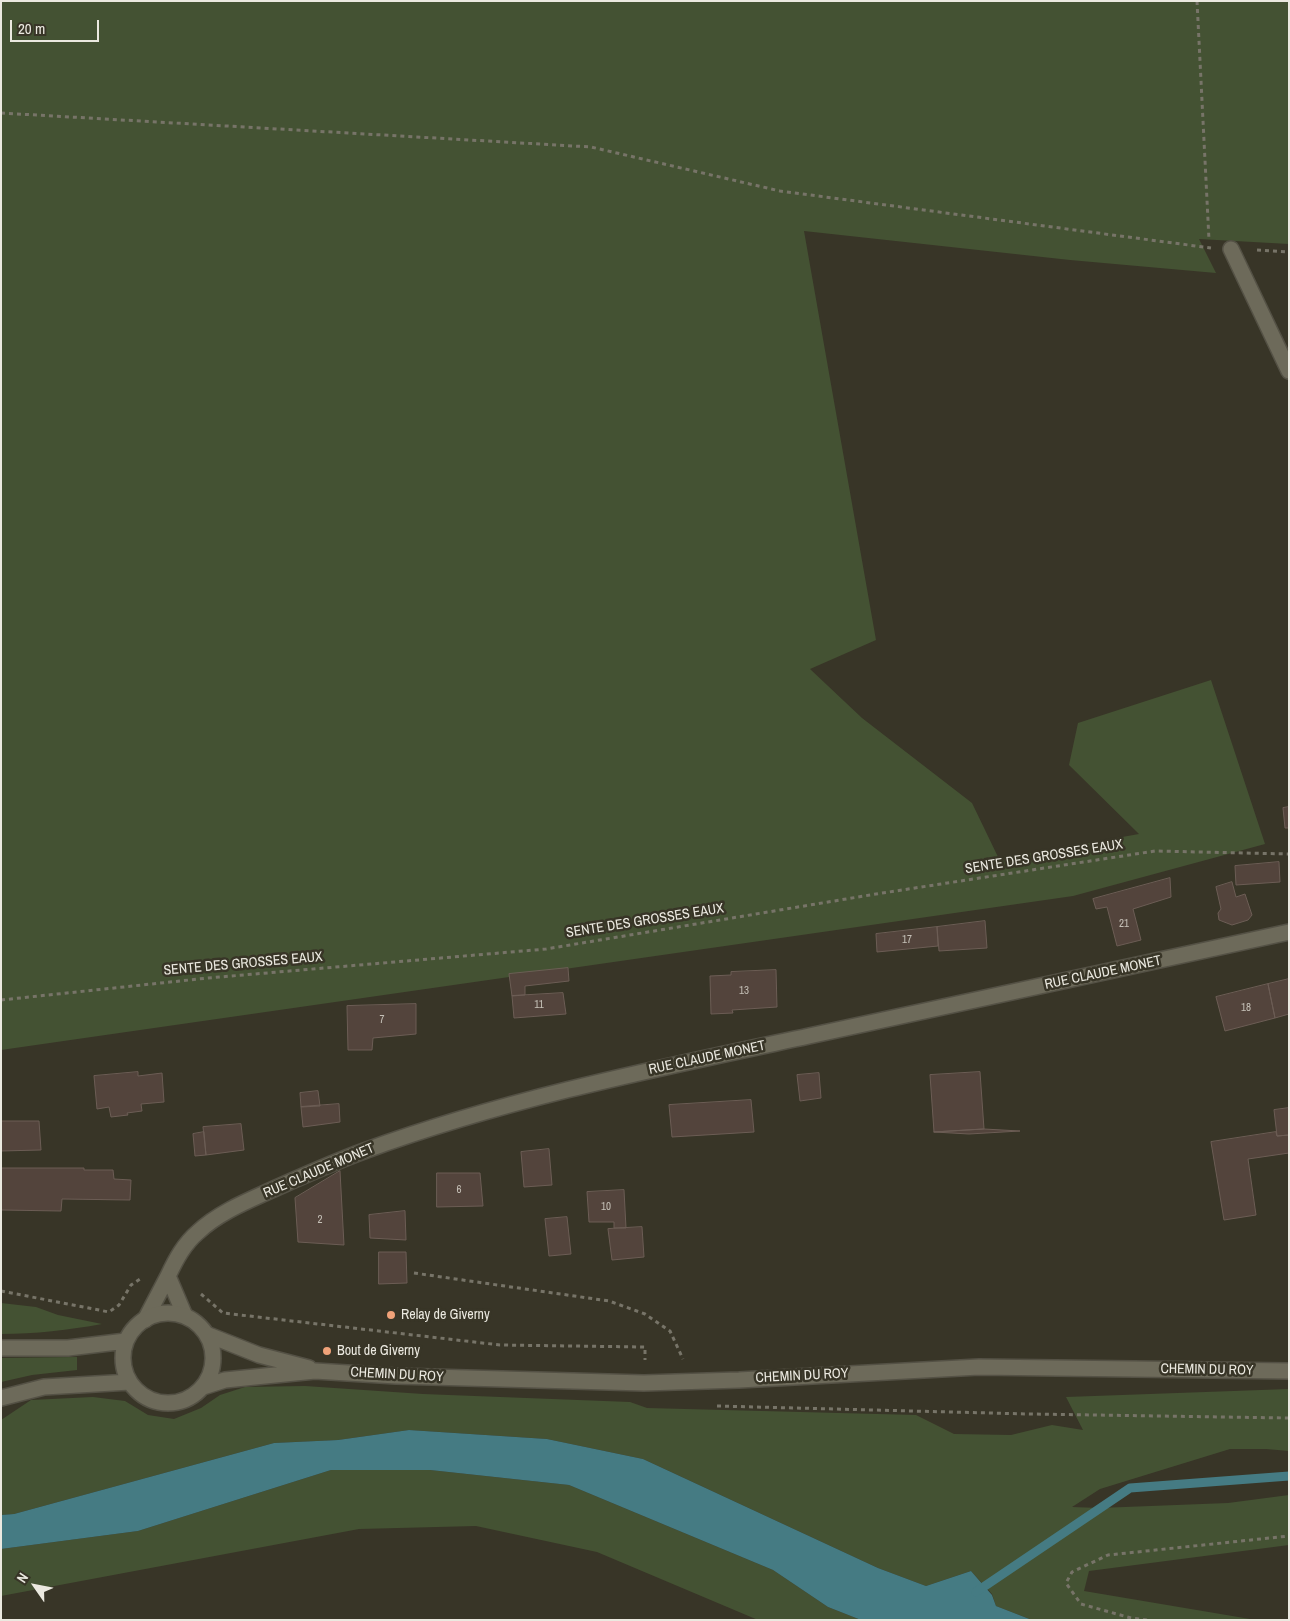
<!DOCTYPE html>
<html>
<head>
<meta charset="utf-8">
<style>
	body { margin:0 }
	#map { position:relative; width:1290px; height:1621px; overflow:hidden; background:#383527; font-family:"Archivo Narrow",sans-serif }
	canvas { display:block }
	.frame { position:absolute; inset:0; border:2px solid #ebe9e0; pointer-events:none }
	.north { position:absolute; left:10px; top:1561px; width:50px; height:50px; -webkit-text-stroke:4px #383527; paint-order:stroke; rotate:303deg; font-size:14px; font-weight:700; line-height:20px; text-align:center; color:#ebe9e0 }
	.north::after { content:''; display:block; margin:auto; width:18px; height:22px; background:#ebe9e0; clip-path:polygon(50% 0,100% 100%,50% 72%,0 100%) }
	.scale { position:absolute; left:10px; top:20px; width:89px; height:22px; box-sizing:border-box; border:2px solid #ebe9e0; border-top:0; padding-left:6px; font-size:15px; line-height:18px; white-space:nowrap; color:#ebe9e0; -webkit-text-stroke:4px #383527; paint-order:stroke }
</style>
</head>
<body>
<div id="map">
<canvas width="1290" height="1621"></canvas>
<div class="frame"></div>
<div class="north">N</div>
<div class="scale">20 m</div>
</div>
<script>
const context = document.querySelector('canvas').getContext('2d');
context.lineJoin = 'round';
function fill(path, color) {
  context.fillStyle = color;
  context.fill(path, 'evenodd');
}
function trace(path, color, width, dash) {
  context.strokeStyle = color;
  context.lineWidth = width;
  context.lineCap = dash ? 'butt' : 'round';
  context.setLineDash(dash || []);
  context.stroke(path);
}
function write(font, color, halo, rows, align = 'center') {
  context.font = font + ' "Archivo Narrow",sans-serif';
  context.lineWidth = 5;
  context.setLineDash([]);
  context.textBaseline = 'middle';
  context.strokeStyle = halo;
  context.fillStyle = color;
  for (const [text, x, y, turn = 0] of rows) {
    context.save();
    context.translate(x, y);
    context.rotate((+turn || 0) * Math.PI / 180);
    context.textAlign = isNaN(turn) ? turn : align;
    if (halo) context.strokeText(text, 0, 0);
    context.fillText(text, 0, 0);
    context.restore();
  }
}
const green = new Path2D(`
	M1,1H1289V244L1199,239L1216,273L1070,260L804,231L876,640L810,669L862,718L972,803L999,859L1139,834L1069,765L1078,723L1211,680L1265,844L1073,896L1,1050Z
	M1,1303L36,1307L58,1315L102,1324C69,1330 35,1334 1,1334Z
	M77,1357V1370L32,1375L1,1382V1358Z
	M305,1386L423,1394L630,1402L647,1408L916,1415L954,1434L1011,1435L1052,1425L1083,1430L1066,1397L1289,1389V1451L1266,1449H1230L1100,1489L1072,1507L1099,1508L1228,1503L1289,1495V1545L1089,1571L1084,1591L1256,1620H1032L996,1606L992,1594L971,1571L926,1586L878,1568L643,1459L547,1439L409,1430L338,1440L274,1443L14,1514L1,1515V1420L31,1400L93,1397L125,1401L148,1415L174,1419L201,1408L220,1395L245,1387Z
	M331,1470H430L569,1485L773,1570L828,1607L861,1620H758L597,1552L476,1526L359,1529L1,1596V1549L138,1531Z`);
const water = new Path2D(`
	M409,1430L547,1439L643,1459L878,1568L926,1586L971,1571L992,1595L996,1606L1032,1620H861L828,1607L773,1570L569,1485L430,1470H331L138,1531L1,1549V1515L14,1514L274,1443L338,1440Z`);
const stream = new Path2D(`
	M976,1592L1130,1488L1289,1476`);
const building = new Path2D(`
	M1289,807V828H1285L1283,808Z
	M1279,862L1280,882L1236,885L1235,866Z
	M1170,878L1171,897L1133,909L1141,940L1117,946L1107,907L1096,909L1093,899Z
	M1232,882L1236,897L1245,894L1252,915L1248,920L1232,925L1219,920L1218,913L1221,909L1216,887Z
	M985,921L987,948L939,951L937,927Z
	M937,927L938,946L877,952L876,934Z
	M568,968L569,981L525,986V995L512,996L509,974Z
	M776,970L777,1007L732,1010L733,1013L711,1014L710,976L731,975V972Z
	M1289,979V1014L1275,1018L1268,984Z
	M1268,984L1275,1018L1225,1031L1216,997Z
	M563,993L566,1014L514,1018L512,996Z
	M416,1004V1034L373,1038L372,1050H348L347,1006Z
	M138,1072V1076L162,1073L164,1102L141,1104L142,1111L127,1113L128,1115L111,1117L109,1107L97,1109L94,1076Z
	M980,1072L984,1129L934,1132L930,1075Z
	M819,1073L821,1098L800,1101L797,1075Z
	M318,1091L320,1106L301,1107L300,1093Z
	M751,1100L754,1132L672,1137L669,1105Z
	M339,1104L340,1122L303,1127L301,1107Z
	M1289,1108V1135L1277,1136L1274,1110Z
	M1,1121H39L41,1150L1,1151Z
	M241,1124L244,1150L206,1155L203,1127Z
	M984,1129L1020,1131L969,1134L934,1132Z
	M204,1132L206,1155L195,1156L193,1134Z
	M1276,1132L1277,1136L1289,1135V1153L1248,1159L1256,1215L1224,1220L1211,1142Z
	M549,1149L552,1185L524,1187L521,1152Z
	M1,1168H84V1170H113L114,1179L131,1180L130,1200L62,1199L61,1211L1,1210Z
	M340,1171L344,1245L298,1242L295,1198Z
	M437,1173H480L483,1206L437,1207Z
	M624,1190L626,1228H614V1222H589L587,1192Z
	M405,1211L406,1240L370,1238L369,1215Z
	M567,1217L571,1254L549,1256L545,1219Z
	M642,1227L644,1257L612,1260L608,1229Z
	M379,1252H406L407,1283L379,1284Z`);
const path = new Path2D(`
	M1197,1L1209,240
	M1,113L591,147L780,191L1211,248
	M1257,250L1289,252
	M1,1000L208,978L546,949L876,894L1155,851L1289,854
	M414,1273L609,1301L645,1314L670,1331L683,1359
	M1,1291L109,1312L119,1305L131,1285L140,1279
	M201,1294L223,1313L500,1345L645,1347V1360
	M717,1406L1029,1414L1289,1418
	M1147,1620L1131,1618L1081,1604L1066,1583L1072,1572L1108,1555L1289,1536`);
const street = new Path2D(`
	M1231,249L1289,371
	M168,1276C176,1259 184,1244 198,1232C219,1212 250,1200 276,1188C305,1175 334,1162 364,1151C509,1098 659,1068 809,1036C969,1002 1129,968 1289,932
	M145,1320L168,1276L185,1316`);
const secondary = new Path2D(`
	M123 1358a45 45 0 1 1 90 0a45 45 0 1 1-90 0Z
	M206,1334L259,1355L309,1368
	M1,1348H68L126,1341
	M203,1387L225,1380L315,1371L396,1376L644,1383L739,1380L979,1367L1289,1371
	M1,1398L44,1387L130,1382`);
const markers = [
	[391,1315,5,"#f0a279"],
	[327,1351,5,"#f0a279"]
];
const numberNames = [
	["21",1124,924],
	["17",907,940],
	["13",744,991],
	["11",539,1005],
	["18",1246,1008],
	["7",382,1020],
	["6",459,1190],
	["10",606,1207],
	["2",320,1220]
];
const streetNames = [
	["SENTE DES GROSSES EAUX",1044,857,-9],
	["SENTE DES GROSSES EAUX",645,921,-9],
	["SENTE DES GROSSES EAUX",243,964,-5],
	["RUE CLAUDE MONET",1103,973,-12],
	["RUE CLAUDE MONET",707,1058,-12],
	["RUE CLAUDE MONET",319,1171,-23],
	["CHEMIN DU ROY",1207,1370,1],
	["CHEMIN DU ROY",397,1375,3],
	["CHEMIN DU ROY",802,1376,-3]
];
const poiNames = [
	["Relay de Giverny",401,1315],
	["Bout de Giverny",337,1351]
];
fill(green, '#445233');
fill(water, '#457b83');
trace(stream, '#457b83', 9);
fill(building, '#53443c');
trace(building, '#6c5d55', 1);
trace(street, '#545145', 18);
trace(secondary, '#545145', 18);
trace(path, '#777468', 3, [4, 4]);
trace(street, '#6d6a5a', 15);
trace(secondary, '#6d6a5a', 15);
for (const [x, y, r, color] of markers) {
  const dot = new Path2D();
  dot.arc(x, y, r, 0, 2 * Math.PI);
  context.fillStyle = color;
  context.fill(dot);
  trace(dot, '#383527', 2);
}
write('11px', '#c5c0b7', null, numberNames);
write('14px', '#ebe9e0', '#383527', streetNames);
write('14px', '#ebe9e0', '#383527', poiNames, 'left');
</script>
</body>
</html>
